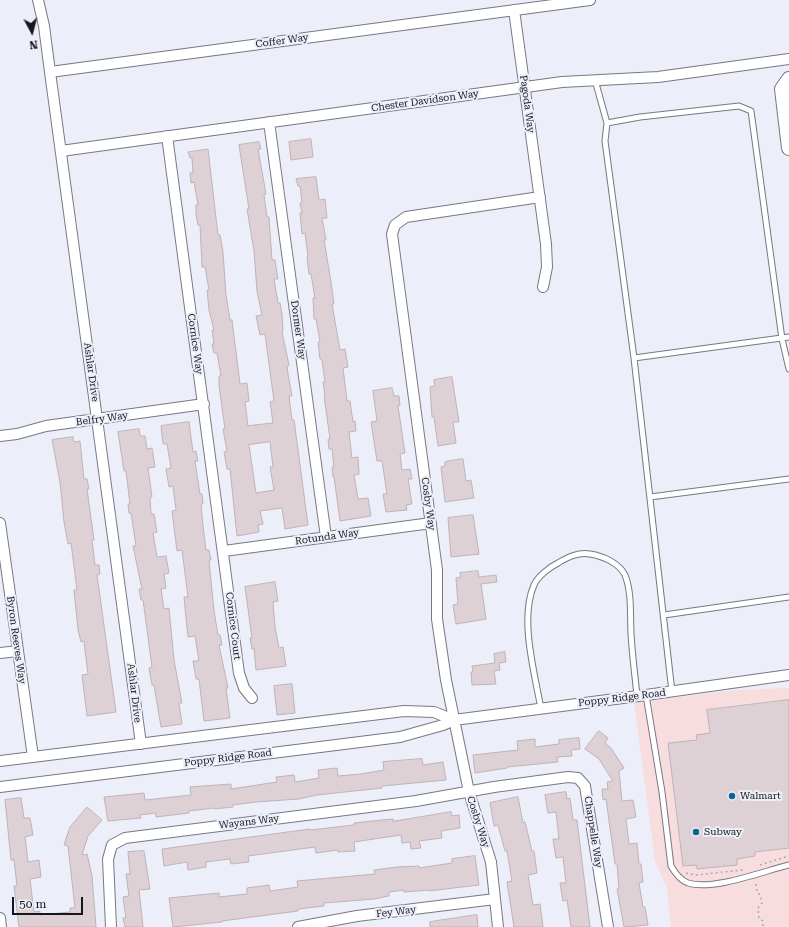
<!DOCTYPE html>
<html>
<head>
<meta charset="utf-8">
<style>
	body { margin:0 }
	#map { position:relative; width:789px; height:927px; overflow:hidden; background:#eceef9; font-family:"Roboto Serif",serif }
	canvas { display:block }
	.north { position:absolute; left:12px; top:12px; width:40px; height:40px; -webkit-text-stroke:3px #eceef9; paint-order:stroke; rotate:173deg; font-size:11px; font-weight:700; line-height:16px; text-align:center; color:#17171b }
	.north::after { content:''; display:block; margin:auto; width:14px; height:18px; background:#17171b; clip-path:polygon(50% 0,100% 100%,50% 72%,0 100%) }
	.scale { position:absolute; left:12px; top:897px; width:71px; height:18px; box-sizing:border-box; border:2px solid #17171b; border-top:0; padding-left:5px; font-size:12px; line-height:14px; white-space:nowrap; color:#17171b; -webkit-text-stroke:3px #eceef9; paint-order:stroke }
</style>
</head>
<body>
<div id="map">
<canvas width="789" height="927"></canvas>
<div class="north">N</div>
<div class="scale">50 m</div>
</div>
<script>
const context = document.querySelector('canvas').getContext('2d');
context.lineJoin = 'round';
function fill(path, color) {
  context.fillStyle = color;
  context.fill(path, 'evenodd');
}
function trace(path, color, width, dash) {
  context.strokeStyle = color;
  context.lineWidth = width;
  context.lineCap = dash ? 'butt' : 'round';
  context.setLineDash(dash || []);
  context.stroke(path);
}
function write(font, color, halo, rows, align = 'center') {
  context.font = font + ' "Roboto Serif",serif';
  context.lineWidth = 4;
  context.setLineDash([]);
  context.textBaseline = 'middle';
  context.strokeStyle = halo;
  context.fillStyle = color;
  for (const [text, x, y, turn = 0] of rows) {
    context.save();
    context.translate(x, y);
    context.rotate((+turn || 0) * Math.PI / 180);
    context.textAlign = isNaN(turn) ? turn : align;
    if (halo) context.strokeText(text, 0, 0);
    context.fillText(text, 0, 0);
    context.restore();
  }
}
const commercial = new Path2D(`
	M789,688V927H671L667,888L655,861L634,702L737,690Z`);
const building = new Path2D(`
	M311,139L313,157L291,160L289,142Z
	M259,142L261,149H258L266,194H264L265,203L267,217H269L272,260H275L278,279H274L278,303H280L282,313L283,331L282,332L289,365L287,366L288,374L292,396H289L292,420H294L308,525L285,529L282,508L260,511L263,524L258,525L259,532L237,536L230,469H227L224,452L227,451L223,429H225L219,386V376H221L217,353H214L212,344H214L212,330H214L209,310L207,290H209L205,267H202L200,225H198L196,215V205H198L194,182L191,183L190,173H193L192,158H190L188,152L208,149L218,235H220L223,252L226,295L230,320H232L240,384L247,383L249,401L245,402L248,426L254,425L273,423L270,402L274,401L265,334L260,335L256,316L262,315L257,291L254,251L247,209H249L239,145ZM270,442L273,467H270L274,490L256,493L249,445Z
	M316,177L319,200L325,199L327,218H322L326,240H324L331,282L334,304H332L340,350L345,349L348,367L343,368L347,401H350L353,422L355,421L356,431L349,432L352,458L358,457L359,474L354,475L358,499L368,498L371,516L340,521L334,477H333L332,467H334L332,449H329L328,439H330L324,396H325L323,382H325L322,360L320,359L318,342L320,341L316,319H314L313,298H315L311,274H309L308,266L307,257L308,256L305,233L302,234L300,213H302L300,203L302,202L300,186H298L296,179Z
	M452,377L459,422H453L456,443L438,446L434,417H432L430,387L435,386L434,380Z
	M392,388L394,396H399L400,405L398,406L405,453L400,454L402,470L410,469L412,479H408L412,504L406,505L407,510L386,512L383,494H387L382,461H377L371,422L377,421L373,391Z
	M189,422L193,452L196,451L198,461H195L200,494H202L203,504H201L203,526L206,550H209L211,560H209L214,611L218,635H220L222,645H219L228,688H226L230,718L204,721L199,679H196L193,661H199L195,636L188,637L186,618L184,597H188L182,550L177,551L172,511L176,510L173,486L169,487L166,469L171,468L167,444H163L161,426Z
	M139,429L140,436H145L147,449L152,448L155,467L148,468L152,497L150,498L151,514H154L157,532L153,533L157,557L166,556L169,573L164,574L166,588L161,589L164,609L169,608L174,660L182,703H179L182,724L161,727L154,685H152L149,668L152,667L143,600H141L139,589H142L133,546H136L131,513H129L128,504H130L126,471H124L118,432Z
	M73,437L74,442L80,441L84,479H87L89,489H87L94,540H92L95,565H99L100,574L97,575L116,712L87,716L82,675L88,674L85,650L84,641L81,642L78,630L74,590H77L71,543L68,544L64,522L60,482L52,440Z
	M463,459L466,481L471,480L474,498L445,502L441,467L445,466V462Z
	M473,515L479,554L451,557L448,518Z
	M478,571L479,577L496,575L497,582L481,584L486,619L456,624L453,605L458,604L456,578L461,577L460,573Z
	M275,582L278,601L273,602L275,627L279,648L283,647L286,666L256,670L254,648L252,649L250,638H252L245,587Z
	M505,652L506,662L499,663L500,670L494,671L496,684L472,685L471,672H473L472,666L495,663L494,654Z
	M292,684L295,713L277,715L274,686Z
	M789,700V848L755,852V856L737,859V865L697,869L696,865L683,866L668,743L697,740L696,735L710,733L707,710Z
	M599,731L608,738L605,743L611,748L624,768L619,771L622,801L633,800L636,817L626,819L629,844L637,843L639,864H641L643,882L639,883L643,907H645L648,925L624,927L617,889H619L617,864H615L606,799L603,800L602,789H608L607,782L613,781L599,759L585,749Z
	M579,738L580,749L571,750L572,756L557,757L558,762L507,767V768L475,773L473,755L518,750L517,741L535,739V747L559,744V740Z
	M422,759L423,765L443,762L446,780L382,786V788L317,795L299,799L256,802L233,805V807L214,809V808L189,811V813L156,817L155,813L140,815L141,818L108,821L104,797L144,793L145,800L191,795L190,787L231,784V789L277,782L276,777L294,775L295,782L319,778L318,770L337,768L338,776L361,774L384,770L383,762Z
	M566,792L567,799L570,798L573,820H577L590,927H571L567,900L563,901L560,883H566L563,857L556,858L553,839H559L556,812L548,813L545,795Z
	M518,797L523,823L525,822L532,851H534L537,873L528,875L533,905L540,904L543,927H514L507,882L512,881L507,851H505L498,825L494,826L490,803Z
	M21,798L24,818H30L33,835L25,837L28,862L39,860L41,877L30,879L34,912L40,911V915L70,912V908H75L68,846L64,845L70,827L87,807L102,820L88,836L82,855L87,854L92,876L96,927H19L14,886H17L14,860H11L5,800Z
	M451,812L452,816L459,815L460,828L441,831L442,838L419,841L421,848L411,849L410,842L402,843L401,835L354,842L355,851L338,852V850L316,853L315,847L248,856L249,862L231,864L230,859L206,862V867L188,870L187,862L164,866L162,849L310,829V830L354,825V823L372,821L393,819V821Z
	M144,851L150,889L139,890L143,927H125L123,918H126L123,897L129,896L126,874H130L128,852Z
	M475,856L479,885L429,891V890L404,892V890L389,892V896L374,899L324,903V906L298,909V911L222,921V922L173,927L169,898L219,893V897L247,894V888L269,885L270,891L298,887L297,881L375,874L374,870L397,867L419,866V868L452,863V859Z
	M477,915L478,927H430V922Z`);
const path = new Path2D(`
	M760,865L789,856
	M686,873L695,875L743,870
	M756,884L757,892L760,895L762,903L758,908L759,918L763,921V927`);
const lane = new Path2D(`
	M595,80L607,123
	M634,358L789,337
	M650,497L789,479
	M664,615L789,597
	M672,692L634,358L605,141L607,123L640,117L739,106L751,111L782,339L789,369
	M646,695L662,792L671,866C675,873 680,880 688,883C713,891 764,871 789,865
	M541,709C535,674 519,619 534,585C538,576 550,567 558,563C568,557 578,552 590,554C603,556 619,563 625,575C632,593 630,614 631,633C632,654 635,675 637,696`);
const street = new Path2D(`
	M38,0L44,26L50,72L141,744
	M514,10L546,244L547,267L543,287
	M50,72L590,0
	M269,122L326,537
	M167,136L239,673L244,688L252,698
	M61,151L562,82L658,77L789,59
	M0,436L17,434L46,426L204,404
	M0,523L33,757
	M224,551L431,523
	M0,653L18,651
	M0,761L404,711L434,712L454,720
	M0,787L400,737L443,725L454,720L646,695L789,675
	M0,918L1,927
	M111,927L108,859L112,845L125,838L416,801L494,787L568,777L578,778L585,786L608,927
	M298,927L357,916L495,899
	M498,927L491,862L469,792L446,680L437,619V570L392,234L395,225L406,217L540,197`);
const secondary = new Path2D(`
	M789,79L782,89L789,148`);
const markers = [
	[732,796,4,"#126193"],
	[696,832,4,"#126193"]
];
const streetNames = [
	["Coffer Way",282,41,-8],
	["Chester Davidson Way",425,101,-8],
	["Pagoda Way",527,104,82],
	["Dormer Way",298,330,82],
	["Cornice Way",195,344,82],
	["Ashlar Drive",91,372,82],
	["Belfry Way",102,419,-8],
	["Cosby Way",428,504,82],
	["Rotunda Way",327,537,-8],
	["Cornice Court",233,626,83],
	["Byron Reeves Way",16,640,82],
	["Ashlar Drive",134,693,83],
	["Poppy Ridge Road",622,698,-7],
	["Poppy Ridge Road",228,758,-7],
	["Wayans Way",249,822,-7],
	["Cosby Way",478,822,72],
	["Chappelle Way",593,832,81],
	["Fey Way",396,912,-7]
];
const poiNames = [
	["Walmart",740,796],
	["Subway",704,832]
];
fill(commercial, '#f8dddf');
fill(building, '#ddd1d5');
trace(building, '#bfb3b7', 1);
trace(lane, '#777882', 7);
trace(street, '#777882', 12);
trace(secondary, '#777882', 16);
trace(path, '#a8aab2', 1.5, [2, 3]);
trace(lane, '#fff', 5);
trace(street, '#fff', 10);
trace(secondary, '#fff', 14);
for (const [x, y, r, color] of markers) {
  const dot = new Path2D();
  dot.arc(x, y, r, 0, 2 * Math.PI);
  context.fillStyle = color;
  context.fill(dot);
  trace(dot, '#eceef9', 1.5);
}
write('10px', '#17171b', '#eceef9', streetNames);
write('10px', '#17171b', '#eceef9', poiNames, 'left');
</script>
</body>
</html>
